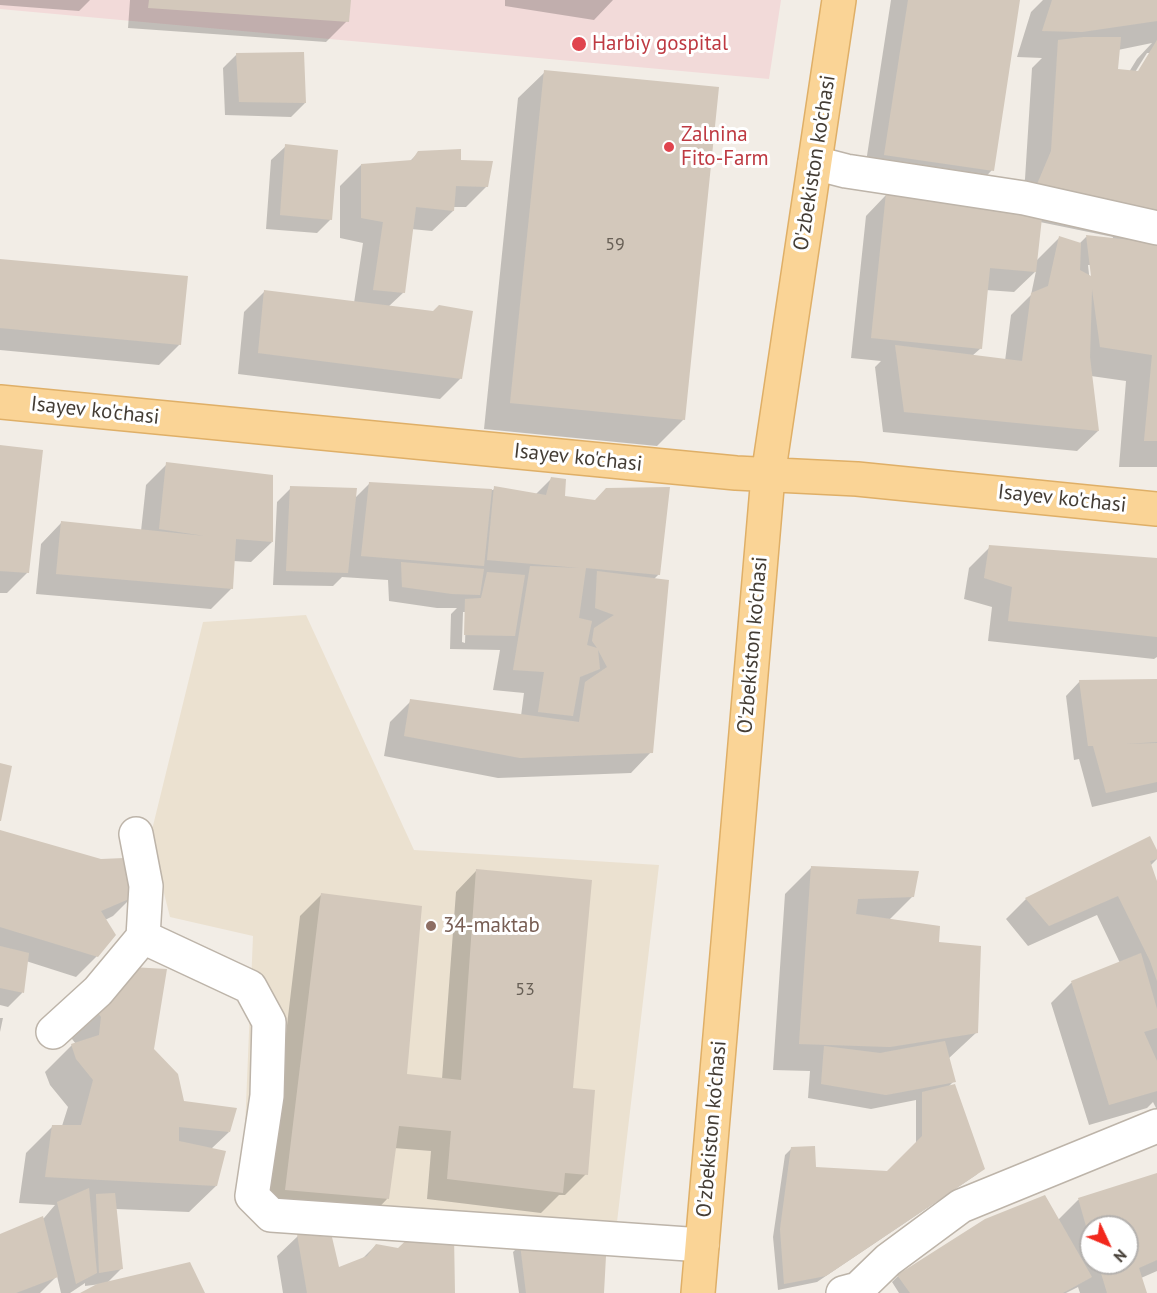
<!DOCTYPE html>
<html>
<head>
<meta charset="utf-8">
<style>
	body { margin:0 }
	#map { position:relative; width:1157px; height:1293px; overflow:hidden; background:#f2ede6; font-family:"PT Sans",sans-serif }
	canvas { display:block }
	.north { position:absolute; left:1079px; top:1215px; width:60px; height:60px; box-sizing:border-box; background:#fff; border:2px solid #b4b1ae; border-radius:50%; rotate:134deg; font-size:16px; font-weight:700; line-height:24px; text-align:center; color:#443d35 }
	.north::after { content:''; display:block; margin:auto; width:21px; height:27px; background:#f2281d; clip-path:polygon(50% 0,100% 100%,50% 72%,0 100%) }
</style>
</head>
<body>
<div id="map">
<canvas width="1157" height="1293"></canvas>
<div class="north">N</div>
</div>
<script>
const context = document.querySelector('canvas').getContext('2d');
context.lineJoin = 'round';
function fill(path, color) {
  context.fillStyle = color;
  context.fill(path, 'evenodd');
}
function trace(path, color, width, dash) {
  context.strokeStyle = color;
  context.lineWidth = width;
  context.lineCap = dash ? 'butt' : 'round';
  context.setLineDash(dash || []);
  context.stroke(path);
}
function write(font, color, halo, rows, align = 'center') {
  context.font = font + ' "PT Sans",sans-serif';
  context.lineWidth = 6;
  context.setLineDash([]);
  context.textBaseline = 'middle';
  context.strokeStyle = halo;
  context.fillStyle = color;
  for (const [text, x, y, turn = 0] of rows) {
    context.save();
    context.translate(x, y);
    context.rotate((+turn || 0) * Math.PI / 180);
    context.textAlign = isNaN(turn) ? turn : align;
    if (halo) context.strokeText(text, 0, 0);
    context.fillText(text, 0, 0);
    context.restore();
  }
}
const education = new Path2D(`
	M306,615L414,850L659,865L617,1222L242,1200L253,936L170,917L150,838L203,622Z`);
const medical = new Path2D(`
	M0,0H781L769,79L0,9Z`);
const shadow = new Path2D(`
	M0,0H90L79,11L0,5Z
	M130,0H350L347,21L326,42L128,28Z
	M505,0H613L594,20L505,6Z
	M891,0H1018L992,170L972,191L864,175Z
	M1043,0H1157V467H1119L1126,381L1091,376L1098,431L1077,451L883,432L875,367L881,361L851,358L866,216L886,195L1013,207L1025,179L1032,68L1042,58L1017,57L1031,12ZM1152,43L1137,59L1129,72L1117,70L1118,50ZM1147,53H1150L1135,78L1132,77ZM1040,222L1113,237L1112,240L1086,237L1079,244L1059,238L1036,261ZM1088,265H1091L1093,283H1090ZM1036,271L1031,295L1011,315L1005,361L972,356L981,348L986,290L1014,292Z
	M237,54L305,103L291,117L225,115L223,68Z
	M545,72L684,419L657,446L484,429L518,98Z
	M286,146L331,219L317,233L266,229L271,160Z
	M419,152L459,162L487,186L466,207H453V211L432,231L411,229L404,292L388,307L461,378L440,399L238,374L244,312L264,292L354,303L363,243L340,238V186L361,165L409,162Z
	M0,260L180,344L159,365L0,350Z
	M0,446L28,572L7,593H0Z
	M167,464L272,542L251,562L233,561L232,588L211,609L36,594L41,544L61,523L141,531L146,485Z
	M551,479L563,497L659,574L653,580L651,752L631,773L498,778L384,756L390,722L411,701L521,716L524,693L493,690L500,650L450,649L451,614L457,608H437L389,601L388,580L342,577L333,586L273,585L277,502L291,488L354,499L370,483L493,490L495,488L535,495ZM463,612H466L465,643L462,642Z
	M990,547L1157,560V657L1154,659L988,641L992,607L964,599L969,568Z
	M1080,681H1157V792L1092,807L1079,759L1074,760L1066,696Z
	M0,831L134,895L113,916L105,920L97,956L76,977L26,961L22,993L8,1007L0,1005Z
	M1157,854V859L1150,866L1157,885V1110L1153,1102L1147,1108L1089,1125L1051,1003L1071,983L1120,963L1097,915L1028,946L1006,919L1026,899Z
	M812,867L913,896L889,920L938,944L977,1032L948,1059L954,1081L948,1087L983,1168L976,1175L817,1282L778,1290L773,1237L785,1155L792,1148L814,1168L888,1173L916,1145V1100L871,1109L808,1098L810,1071L773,1070L785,894Z
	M476,871L571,1090L586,1174L565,1195H559L541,1213L427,1199L431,1151L394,1148L387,1199L367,1220L265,1210L300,916L321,895L406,1075L442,1079L456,892Z
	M105,995L153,1049L182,1102L229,1132L211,1149L216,1186L189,1212L116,1209L122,1268L106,1284L204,1293H83L101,1284L85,1286V1283L70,1293H61L57,1276L40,1293H0V1236L44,1218L55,1205L19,1203L26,1153L53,1126H62L68,1107L50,1085L45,1072L72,1045L76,1044L68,1034Z
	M0,1018H3L0,1032Z
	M1157,1175V1271L1141,1278L1146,1293H1080L1078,1287L1066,1293H899L892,1282L898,1276L1058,1220L1078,1200ZM1091,1227H1127V1263H1091Z
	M298,1236L338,1269L361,1260L376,1245L454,1293H283L277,1256Z
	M520,1245L602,1293H519L513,1252Z`);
const building = new Path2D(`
	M149,0H351L349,22L148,8Z
	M908,0H1020L994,171L884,155Z
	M1052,0H1157V21L1082,32L1042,31Z
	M1084,37H1121L1118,69L1138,71L1157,40V215L1035,189L1051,151L1058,40Z
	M304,52L306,103L239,102L236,53Z
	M544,70L719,87L685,420L510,403Z
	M285,144L338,150L332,220L280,215Z
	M461,149V160L493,161L488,187L456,186L454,211L416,207L405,293L373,290L383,222L361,218V164L412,160L418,151Z
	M886,193L1043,209L1036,272L990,268L982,349L871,338Z
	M1086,235L1157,243V441H1144L1152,355L1100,347L1092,289L1090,357L1099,431L904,412L895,345L1022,361L1031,293L1048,286L1059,236L1081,243L1080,270L1091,276Z
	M0,259L188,276L181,345L0,328Z
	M264,290L433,311L439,305L473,311L462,379L258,353Z
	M0,445L43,450L29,573L0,571Z
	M166,462L273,475V542L236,539L233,589L56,574L61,521L205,536L159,529Z
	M551,477L566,479L565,496L595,500L606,488L670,487L660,575L586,568L579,618L592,621L587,645L597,648L592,641L594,628L614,615L595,608L597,571L669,580L653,753L520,758L404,736L410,699L579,722L585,682L607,667L598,650L600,669L580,677L573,716L538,712L544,672L513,670L530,566L580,568L487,560L494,486L546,495Z
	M369,482L492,489L484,566L361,556Z
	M290,486L357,488L348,573L286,571Z
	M989,545L1157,558V637L1008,621L1012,587L984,578Z
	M401,562L484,569L480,595L452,594L402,587Z
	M487,572L525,575L515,636L464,635L465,599L481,598Z
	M1157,679V742L1124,744L1157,743V782L1106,793L1093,746H1088L1079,680Z
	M0,763L12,766L1,821H0Z
	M0,830L101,859L124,858L136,896L101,911L116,935L98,957L0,927Z
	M1150,836L1157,850V859L1150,861L1157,881V981L1150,961L1118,896L1049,926L1025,898Z
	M811,866L919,871L914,897L858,899L856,914L940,926L939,942L981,946L978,1033L890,1047L799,1044Z
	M476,869L592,880L573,1088L595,1090L588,1175L565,1173L563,1193L447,1179L451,1131L399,1126L389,1199L285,1190L321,893L422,906L407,1074L461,1080Z
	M0,946L29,953L24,993L0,988Z
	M1141,953L1157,1009V1028L1144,1032L1157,1061V1091L1109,1105L1071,981Z
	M131,967L167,969L154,1049L178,1074L184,1101L237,1108L230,1132L179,1127V1141L226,1151L217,1186L45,1177L52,1125H81L93,1080L76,1059L71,1044L99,1035L101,1017L93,1006Z
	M945,1041L956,1082L886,1095L821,1084L824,1046L880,1053Z
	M955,1084L985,1169L826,1276L784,1284L780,1229L791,1147L815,1146L816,1167L887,1171L922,1136V1092Z
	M1157,1173V1260L1139,1268L1147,1293H1107L1098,1263H1127V1227H1091L1090,1240L1078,1198Z
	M89,1188L97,1273L76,1284L57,1202Z
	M115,1193L123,1269L99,1273L96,1194Z
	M1045,1195L1092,1277L1063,1293H910L897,1275L985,1219Z
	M43,1216L58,1277L16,1293H0V1234Z
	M416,1231L454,1235L455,1293H307L297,1234L332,1237L339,1267L367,1256L376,1244L398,1248Z
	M520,1244L606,1256L604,1293H526Z
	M190,1262L205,1293H80L97,1284Z`);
const minor = new Path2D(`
	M815,163L846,171L1024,198L1157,228
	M143,937L250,987L269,1022L267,1096L252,1196L271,1215L702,1245
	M53,1032L98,991L143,937L146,886L136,834
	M843,1293L858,1289L888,1260L961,1206L1157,1126`);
const major = new Path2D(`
	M0,402L736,473L857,479L1157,509
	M698,1293L768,476L839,0`);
const markers = [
	[579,44,8,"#e0444e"],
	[669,147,6,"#e0444e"],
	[431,926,6,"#8d6e63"]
];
const numberNames = [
	["59",615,245],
	["53",525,990]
];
const healthNames = [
	["Harbiy gospital",592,44],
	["Zalnina",681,135],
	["Fito-Farm",681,159]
];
const streetNames = [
	["O'zbekiston ko'chasi",815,163,-81],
	["Isayev ko'chasi",95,411,6],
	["Isayev ko'chasi",578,458,6],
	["Isayev ko'chasi",1062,499,6],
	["O'zbekiston ko'chasi",753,645,-85],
	["O'zbekiston ko'chasi",712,1129,-85]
];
const educationNames = [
	["34-maktab",443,926]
];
fill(education, '#ebe1d0');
fill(medical, '#f2dad9');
fill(shadow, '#0003');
fill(building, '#d3c8bb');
trace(minor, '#bdb4a9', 36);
trace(major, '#dfaf67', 36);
trace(minor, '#fff', 33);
trace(major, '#fad496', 33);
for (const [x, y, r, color] of markers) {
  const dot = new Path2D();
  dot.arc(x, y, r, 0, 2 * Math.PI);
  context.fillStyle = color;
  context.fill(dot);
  trace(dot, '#fff', 2);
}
write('18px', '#686056', null, numberNames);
write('21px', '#be3a42', '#fff', healthNames, 'left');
write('21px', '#443d35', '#fff', streetNames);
write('21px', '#785e54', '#fff', educationNames, 'left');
</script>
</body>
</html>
